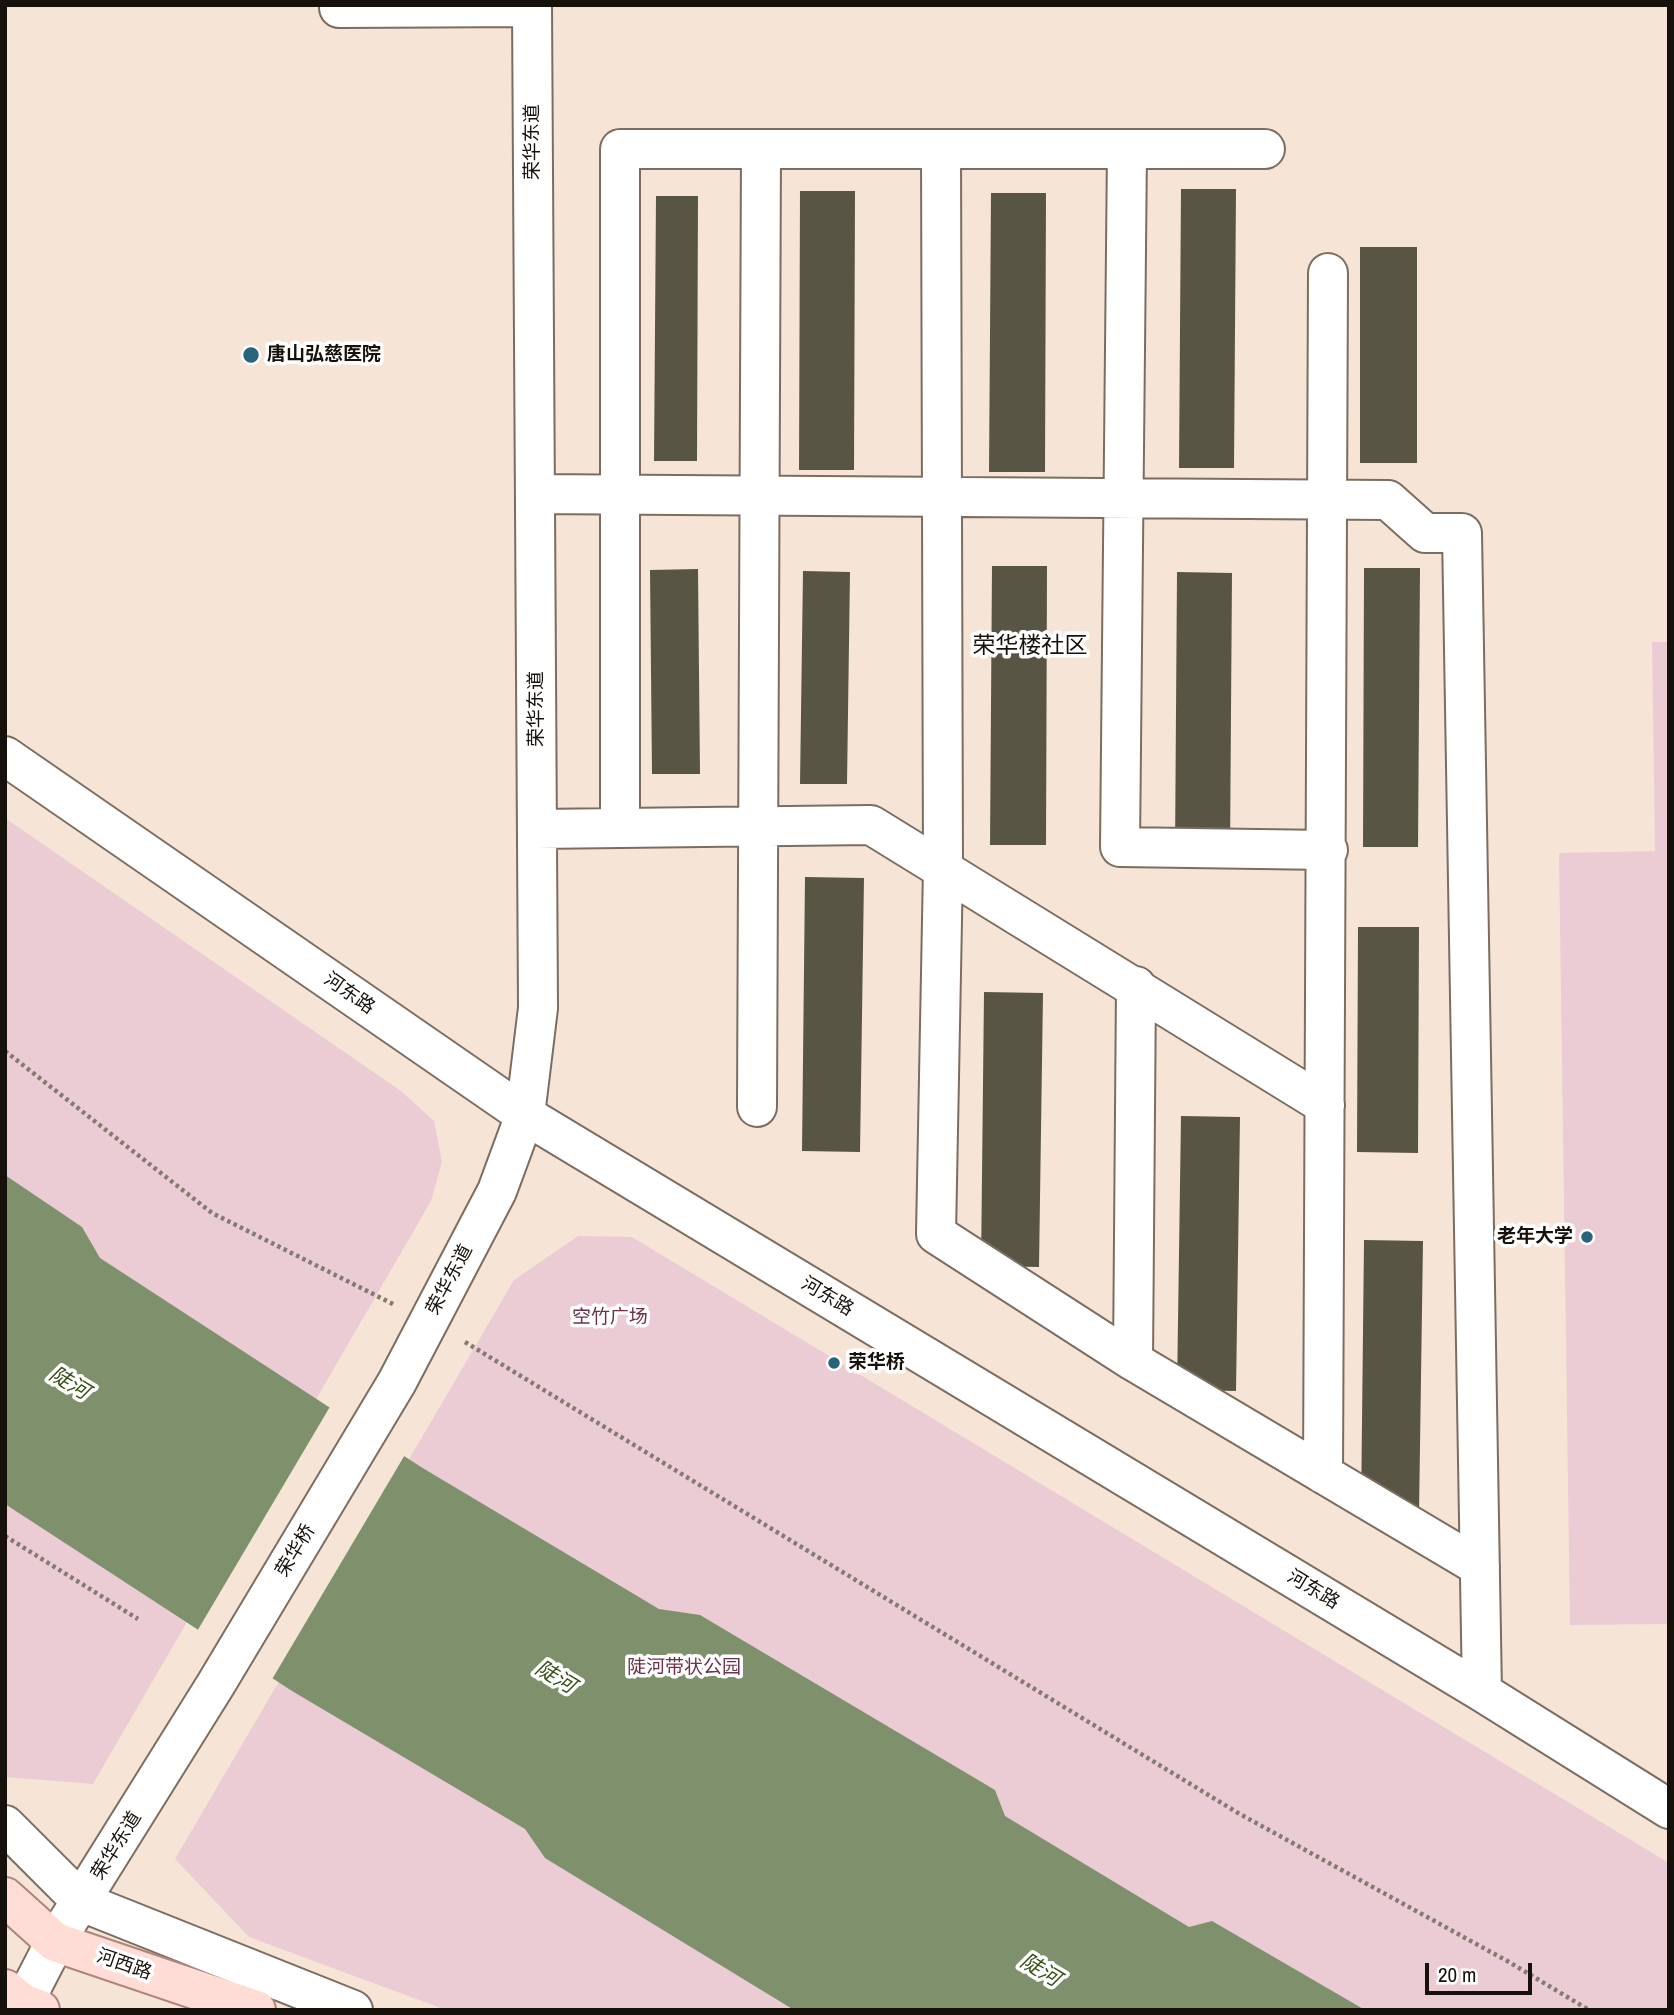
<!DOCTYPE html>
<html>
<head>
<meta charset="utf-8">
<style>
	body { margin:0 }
	#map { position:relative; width:1674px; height:2015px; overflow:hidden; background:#f6e5d6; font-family:"Archivo Narrow",sans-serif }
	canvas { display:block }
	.frame { position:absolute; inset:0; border:7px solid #17110c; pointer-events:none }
	.scale { position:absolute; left:1425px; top:1963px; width:107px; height:32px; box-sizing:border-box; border:4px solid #17110c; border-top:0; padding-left:9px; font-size:21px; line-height:24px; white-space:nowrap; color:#17110c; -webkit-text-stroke:5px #fff; paint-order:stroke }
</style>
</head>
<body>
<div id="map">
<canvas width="1674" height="2015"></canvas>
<div class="frame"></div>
<div class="scale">20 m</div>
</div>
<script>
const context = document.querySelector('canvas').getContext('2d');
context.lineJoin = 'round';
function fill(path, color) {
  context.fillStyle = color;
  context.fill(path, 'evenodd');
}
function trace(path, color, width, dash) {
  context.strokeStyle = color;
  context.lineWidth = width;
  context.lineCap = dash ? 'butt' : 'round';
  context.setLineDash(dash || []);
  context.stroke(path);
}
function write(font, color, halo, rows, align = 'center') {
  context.font = font + ' "Archivo Narrow","Noto Sans SC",sans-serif';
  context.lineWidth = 7;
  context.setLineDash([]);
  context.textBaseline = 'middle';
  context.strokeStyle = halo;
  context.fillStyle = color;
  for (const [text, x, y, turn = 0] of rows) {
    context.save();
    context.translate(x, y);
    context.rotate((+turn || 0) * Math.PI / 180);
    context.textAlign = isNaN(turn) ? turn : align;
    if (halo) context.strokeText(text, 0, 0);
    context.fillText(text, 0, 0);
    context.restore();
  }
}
const green = new Path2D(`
	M1652,642H1669V1624L1570,1625L1559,853L1655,851Z
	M5,818L401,1091L434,1121L442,1162L431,1201L93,1784L5,1777Z
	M578,1236L632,1237L1669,1863V2010H446L249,1937L175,1859L514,1280Z`);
const water = new Path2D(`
	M5,1175L82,1227L100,1258L421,1467L659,1609L700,1615L995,1790L1005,1816L1189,1927L1212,1921L1365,2010H794L545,1858L525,1829L292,1691L5,1504Z`);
const pier = new Path2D(`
	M331,1405L406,1453L271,1681L196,1633Z`);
const building = new Path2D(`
	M1181,189H1236L1234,468H1179Z
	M800,191H855L854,470H799Z
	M991,193H1046L1045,472H989Z
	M656,196H698L697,461H654Z
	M1360,247H1417V463H1360Z
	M992,566H1047L1046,845H990Z
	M1364,568H1420L1418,847H1363Z
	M698,569L700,774H652L650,570Z
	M803,571L850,572L847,784H800Z
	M1177,572L1232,573L1230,852H1175Z
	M805,877L864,878L860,1152L802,1151Z
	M1358,927H1419L1418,1153L1357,1152Z
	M984,992L1043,993L1039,1267L981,1266Z
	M1181,1116L1240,1117L1236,1391L1177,1390Z
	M1364,1240L1423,1241L1419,1514L1361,1513Z`);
const path = new Path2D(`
	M5,1051L212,1213L393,1304
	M465,1342L1238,1813L1509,1962L1589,2010
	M5,1536L138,1619`);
const minor = new Path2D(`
	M339,8L532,7
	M941,149L943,868L936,1234L1133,1361L1480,1567
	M1127,149L1120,847L1328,850
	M535,494L1388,500L1425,533H1462L1482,1692
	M5,756L525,1115L1482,1692L1669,1809
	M620,827V149H1265
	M537,829L871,825L1325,1105
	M757,1107L761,149
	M1133,1361L1136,986
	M1323,1474L1328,273
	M5,1825L82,1902L353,2010
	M20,2010L55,1942L216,1684L397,1382L497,1191L525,1115L538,1008L532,5`);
const major = new Path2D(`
	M5,1897L55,1942L256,2010
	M5,1989L22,2003L40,2010`);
const markers = [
	[251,355,9,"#28647c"],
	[1587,1237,7,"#28647c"],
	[834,1363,7,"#28647c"]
];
const streetNames = [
	["荣华东道",533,142,-90],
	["荣华东道",537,709,-90],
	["河东路",349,994,35],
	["荣华东道",450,1280,-62],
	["河东路",827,1297,31],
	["荣华桥",296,1551,-59],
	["河东路",1313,1590,31],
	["荣华东道",117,1846,-58],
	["河西路",124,1965,19]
];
const poiNames = [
	["唐山弘慈医院",267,355],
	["老年大学",1573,1237,"right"],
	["荣华桥",848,1363]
];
const parkNames = [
	["空竹广场",610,1318],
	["陡河带状公园",684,1668]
];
const waterNames = [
	["陡河",69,1384,31],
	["陡河",555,1678,31],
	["陡河",1040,1971,31]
];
const quarterNames = [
	["荣华楼社区",1030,647]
];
fill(green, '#ebccd5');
fill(water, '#7f916c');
fill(pier, '#f6e5d6');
fill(building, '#595544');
trace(minor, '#7b6d60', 42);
trace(major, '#ae857c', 42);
trace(path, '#857a70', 4.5, [3.5, 3.5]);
trace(minor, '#fff', 38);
trace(major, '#ffdcd5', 38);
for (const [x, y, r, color] of markers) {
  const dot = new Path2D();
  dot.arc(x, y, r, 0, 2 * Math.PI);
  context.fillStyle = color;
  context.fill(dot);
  trace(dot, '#fff', 2.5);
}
write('19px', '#17110c', '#fff', streetNames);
write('bold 19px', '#17110c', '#fff', poiNames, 'left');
write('19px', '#6e3248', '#fff', parkNames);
write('italic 21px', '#385017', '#fff', waterNames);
write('23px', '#17110c', '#fff', quarterNames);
</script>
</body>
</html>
